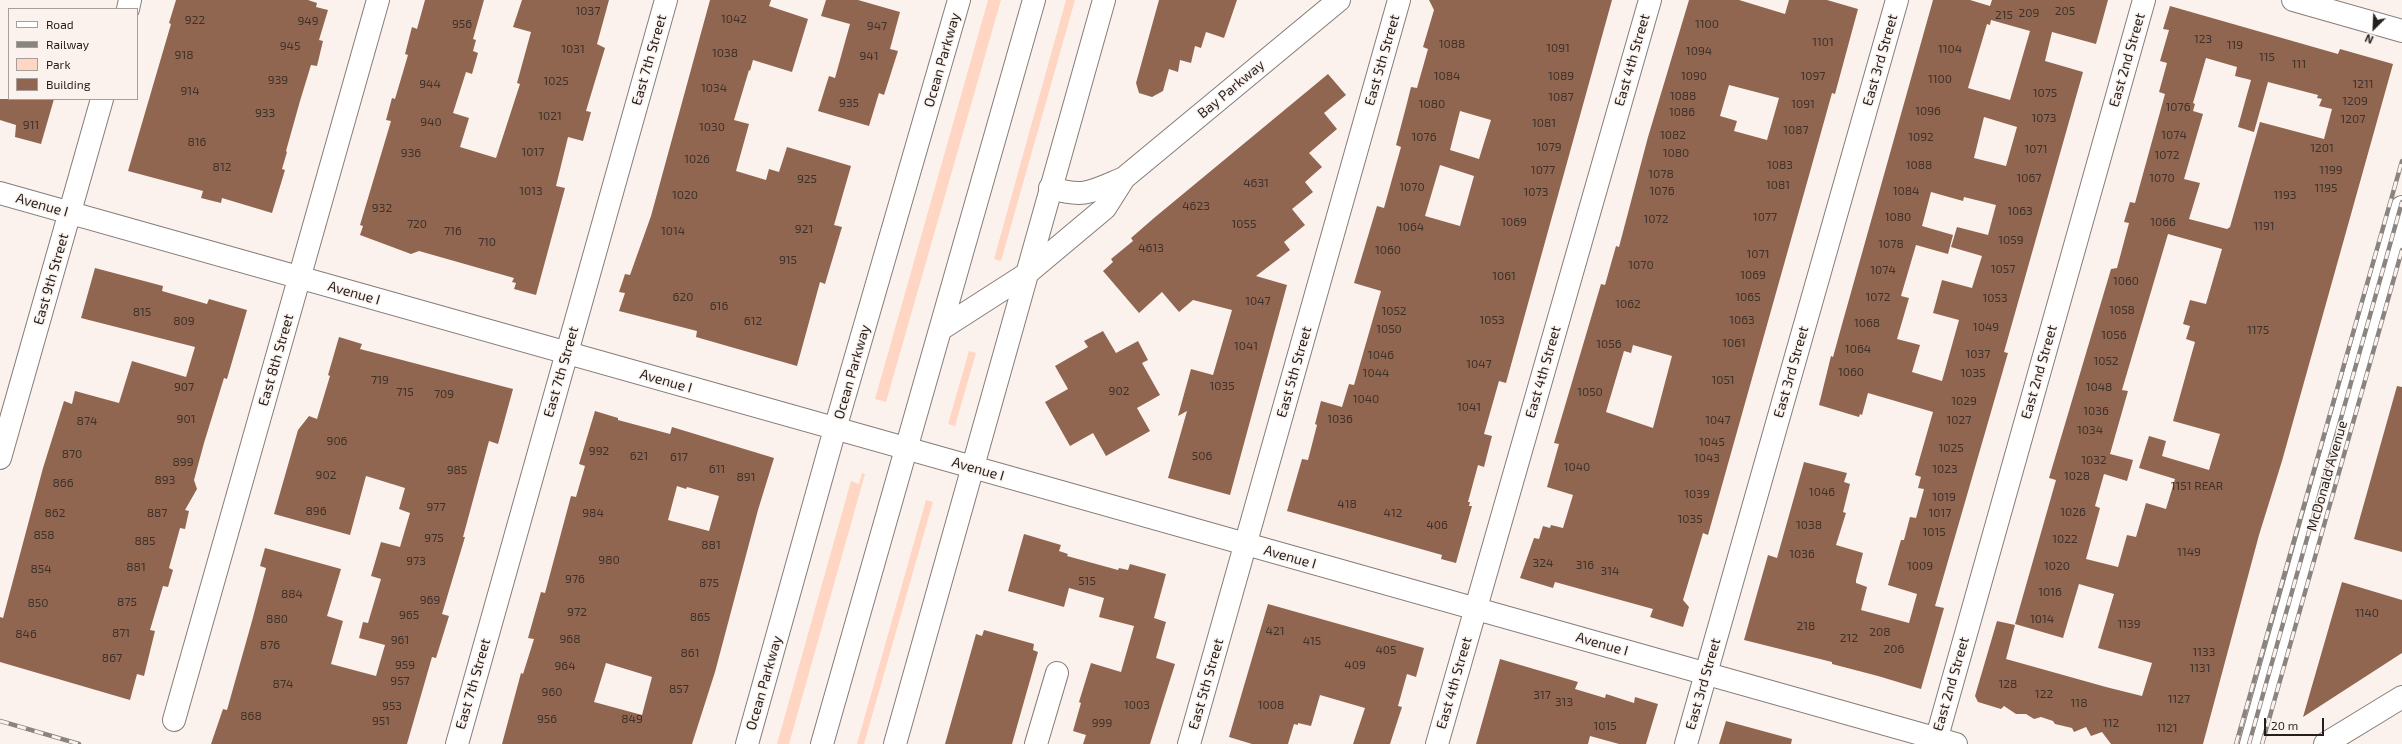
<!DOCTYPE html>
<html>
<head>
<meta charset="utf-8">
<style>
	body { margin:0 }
	#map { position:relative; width:2402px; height:744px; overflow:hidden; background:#fcf2ed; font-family:"Exo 2",sans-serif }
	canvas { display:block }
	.legend { position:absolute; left:8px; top:8px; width:130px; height:92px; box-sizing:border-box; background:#fcf2ed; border:1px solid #a59e9a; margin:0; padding:5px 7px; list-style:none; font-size:12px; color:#221f1d }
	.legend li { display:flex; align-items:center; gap:8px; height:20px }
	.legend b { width:20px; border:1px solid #a59e9a }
	.north { position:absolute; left:2354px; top:8px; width:40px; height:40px; -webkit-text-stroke:3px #fcf2ed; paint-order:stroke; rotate:204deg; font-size:11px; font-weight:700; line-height:16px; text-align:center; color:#221f1d }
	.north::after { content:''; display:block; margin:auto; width:14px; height:18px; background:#221f1d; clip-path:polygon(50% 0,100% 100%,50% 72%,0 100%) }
	.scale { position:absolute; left:2264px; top:718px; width:60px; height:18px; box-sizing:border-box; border:2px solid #221f1d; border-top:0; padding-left:5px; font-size:12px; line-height:14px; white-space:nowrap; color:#221f1d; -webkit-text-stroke:3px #fcf2ed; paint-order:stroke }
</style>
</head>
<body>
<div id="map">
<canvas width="2402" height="744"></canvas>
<ul class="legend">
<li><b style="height:5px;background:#fff"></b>Road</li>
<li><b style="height:5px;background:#8a8480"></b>Railway</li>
<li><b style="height:11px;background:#ffd6c3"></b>Park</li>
<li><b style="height:11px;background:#906651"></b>Building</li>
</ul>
<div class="north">N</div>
<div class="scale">20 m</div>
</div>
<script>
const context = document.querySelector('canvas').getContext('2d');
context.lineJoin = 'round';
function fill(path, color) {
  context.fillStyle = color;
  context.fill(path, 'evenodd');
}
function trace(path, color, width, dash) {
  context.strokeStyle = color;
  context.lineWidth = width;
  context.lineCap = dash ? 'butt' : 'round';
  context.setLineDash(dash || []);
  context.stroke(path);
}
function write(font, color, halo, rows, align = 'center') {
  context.font = font + ' "Exo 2",sans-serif';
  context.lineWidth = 3;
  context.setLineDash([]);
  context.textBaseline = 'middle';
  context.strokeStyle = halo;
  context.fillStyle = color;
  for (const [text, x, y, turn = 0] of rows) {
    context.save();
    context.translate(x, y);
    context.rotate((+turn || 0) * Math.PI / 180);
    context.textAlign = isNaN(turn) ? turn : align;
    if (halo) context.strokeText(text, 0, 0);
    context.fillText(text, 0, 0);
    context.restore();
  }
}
const green = new Path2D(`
	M988,0H1001L886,402L875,399Z
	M1066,0H1075L1001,261L994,259Z
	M969,351L976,353L955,426L948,424Z
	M862,473L865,474L789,744H777L851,481L859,484Z
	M926,500L933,502L864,744H857Z`);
const building = new Path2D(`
	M176,0H308L317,3L316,7L328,10L319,40L323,41L317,66L311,65L300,101L286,151L287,152L282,169L285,170L272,213L222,198L221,203L201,198L203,191L128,171L171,24L169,23Z
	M425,0H484L473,39L476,40L473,51L478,53L472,74L466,72L453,113L469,118L460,147L496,158L520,84L517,83L531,32L513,27L522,0H609L597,44L605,48L586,111L591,112L583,141L568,137L556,186L565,188L536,295L514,289L516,283L512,282L514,278L419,251L411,254L360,235L363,226L360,225L391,121L386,120L392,98L395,99L408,55L405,54L412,27L417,29Z
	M710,0H771L769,6L808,19L792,72L753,60L750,71L749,70L734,120L749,124L736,171L766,180L769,169L779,172L787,147L851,166L834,225L842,227L825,284L820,282L797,366L696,337L697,331L619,311L625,293L619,292L625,274L630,275L651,216Z
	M826,0H858L900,12L890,49L898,51L884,95L879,93L869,126L818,111L829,76L835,78L850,24L821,16Z
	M1159,0H1237L1224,38L1206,32L1201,48L1195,46L1191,63L1180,60L1178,72L1169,69L1163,91L1152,97L1139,93L1136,83Z
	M1429,0H1612L1506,383L1499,381L1484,434L1492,436L1484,467L1478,465L1468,502H1470L1469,506H1472L1456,563L1441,559L1442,555L1287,511L1302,459L1308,460L1317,425L1315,424L1321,401L1342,407L1349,384L1354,385L1381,291L1354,283L1377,206L1384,208L1401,147L1396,145L1406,107L1411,87L1417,88L1428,49L1423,47L1434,10ZM1460,111L1491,120L1479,159L1450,150ZM1440,165L1474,176L1460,226L1425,216Z
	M1689,0H1739L1785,14L1789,0H1827L1858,9L1835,94L1832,93L1815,154L1708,535L1703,533L1683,600L1689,607L1683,627L1650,617L1653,609L1555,582L1553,588L1520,578L1534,538L1539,539L1543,526L1550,528L1551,525L1563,528L1573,495L1547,487L1559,444L1554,443L1601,284L1605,285L1616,246L1619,247L1648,137ZM1729,85L1779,98L1767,140L1734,131L1737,121L1720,116ZM1633,345L1672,356L1653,428L1606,412L1624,351L1631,353Z
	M1933,0H1970L1990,6L1992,0H2108L2096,44L2052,32L2045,61L2083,72L2004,352L2008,353L1935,606L1944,608L1921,689L1878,676L1832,664V662L1744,640L1768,555L1777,558L1804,462L1847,473L1844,482L1850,484L1843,512L1846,513L1836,545L1863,553L1856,580V583L1867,587L1861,610L1909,623L1917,594L1888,585L1901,540H1904L1910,517L1916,518L1924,489L1918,488L1921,477L1915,475L1933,412L1868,393L1862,415L1860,414L1859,417L1819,405L1831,356L1833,357L1841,328ZM1991,20L2030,31L2010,100L1968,88L1987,24L1990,25ZM1984,117L2017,127L2006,166L1974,158ZM1931,192L1963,201L1964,197L1996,205L1988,235L1957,227L1951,247L1982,256L1972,288L1942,280L1933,313L1959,320L1942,381L1912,372L1920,345L1897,339L1909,298L1901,296L1916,245L1948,254L1953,235L1922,226Z
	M2170,6L2338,54L2340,49L2393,64L2282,461L2259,535L2203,744H2111L2102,732L2091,736L2086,727L2074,732L2072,728L2055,724L2053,721L2041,717L2034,719L2026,714H2016L2004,706L2001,709L1978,702L1975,696L1997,621L2015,625L2006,659L2106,687L2142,696L2152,663L2098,648L2114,594L2079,584L2063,638L2015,624L2056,480L2049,478L2111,269L2117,268L2129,223L2124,222L2130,202L2135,203L2165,94L2159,92L2167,63L2160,61L2169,30L2163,29ZM2206,58L2237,67L2235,76L2251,80L2238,127L2254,132L2268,82L2318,95L2317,98L2322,99L2319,106L2332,109L2324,139L2260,122L2230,227L2227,229L2189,219L2200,183L2184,179L2203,114L2193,111L2195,104L2193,103ZM2168,234L2222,249L2206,304L2190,300L2183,324L2190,326L2186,339L2195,342L2173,421L2220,434L2209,470L2162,456L2166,441L2149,436L2139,468L2175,479L2166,509L2146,503L2136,537L2127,535L2118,567L2086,559L2100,508L2095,506L2104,474L2127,481L2133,460L2110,454L2128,391L2122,390Z
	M1328,74L1346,95L1324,113L1337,129L1309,153L1322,167L1305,182L1313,192L1292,209L1305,225L1284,242L1290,250L1256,276L1287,285L1230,495L1168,478L1187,411L1178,416L1191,369L1213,375L1232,310L1193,300L1179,312L1162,292L1139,313L1103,271L1113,262L1111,259L1133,241L1131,238L1154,218Z
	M0,99H54L41,144L15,137L16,125L0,120Z
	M95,268L163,286L162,291L207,304L209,299L247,310L227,379L224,378L204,443L194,480L197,489L185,510L189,511L185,529L180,528L169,568L173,570L168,587L163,586L150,630L155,631L144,676L137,674L130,700L0,662V617L3,618L43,468L64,401L72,404L75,391L119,403L132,361L186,377L195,347L81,318Z
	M1103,331L1116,353L1138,341L1148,360L1142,363L1160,395L1137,408L1150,431L1106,456L1093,433L1070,446L1045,402L1068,389L1055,366L1088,347L1084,341Z
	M339,337L362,344L360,349L513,389L498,444L489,441L463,537H465L442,614L449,616L436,658L432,657L407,744H211L223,709L227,710L252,621L266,568L260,566L265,548L341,569L327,616L343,621L331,664L376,676L385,645L359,638L363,622L368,623L381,579L371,576L381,542L400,547L410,513L399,509L405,488L366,476L350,535L274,514L298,430L309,416L317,419L330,376L328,375Z
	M2397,386L2402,387V552L2354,539Z
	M595,411L618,418V420L670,434L672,427L774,458L758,510L715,672L692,744H502L521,673L523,674L534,639L528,638L541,592L545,593L571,496L576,497L585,466L579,464ZM677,486L686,489L687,487L719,496L709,531L668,520ZM606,663L652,677L642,715L594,702Z
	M1024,534L1061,545L1059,551L1068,554L1067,556L1118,570L1119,568L1128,570L1130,564L1166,574L1154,618L1166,622L1156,658L1175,664L1150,744H1083L1086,735L1073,731L1081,703L1079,702L1091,663L1121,672L1134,626L1099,617L1104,598L1069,588L1064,607L1008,591Z
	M2342,582L2402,600V653L2303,717Z
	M1268,604L1424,648L1416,677L1407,674L1398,706L1402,707L1390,744H1353L1365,708L1320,695L1311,726L1298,723V725L1294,724L1288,744H1252L1229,737Z
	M984,630L1034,644L1033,650L1038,652L1012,744H945L976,634L982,636Z
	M1500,659L1578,682L1575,689L1605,698L1606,694L1634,703L1635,697L1658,704L1646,744H1619L1590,736L1588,744H1476Z
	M1726,721L1792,739L1791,744H1719Z`);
const minor = new Path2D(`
	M2293,0L2402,31
	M128,9L130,0
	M0,193L1956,744
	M0,458L102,99
	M174,720L378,0
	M457,744L666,0
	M747,744L835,429L959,0
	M895,744L1104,0
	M1036,744L1057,673
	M1189,744L1399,0
	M1437,744L1650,0
	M1686,744L1897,0
	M1935,744L2144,0
	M2325,744L2402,697`);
const major = new Path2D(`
	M1050,188C1085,198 1091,192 1124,178L1339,0
	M941,329L1025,275L1105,208L1124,178
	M822,744L1034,0
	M2251,744L2402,207`);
const rail = new Path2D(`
	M0,721L79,744
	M2236,744L2402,161
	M2249,744L2402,202
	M2262,744L2402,250`);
const numberNames = [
	["1037",588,11],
	["205",2065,11],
	["209",2029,13],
	["215",2004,15],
	["1042",734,19],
	["922",195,20],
	["949",308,21],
	["956",462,24],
	["1100",1707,24],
	["947",877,26],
	["123",2203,39],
	["1101",1823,42],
	["1088",1452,44],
	["119",2235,45],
	["945",290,46],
	["1091",1558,48],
	["1031",573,49],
	["1104",1950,49],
	["1094",1699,51],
	["1038",725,53],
	["918",184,55],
	["941",869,56],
	["115",2267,57],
	["111",2299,64],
	["1084",1447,76],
	["1089",1561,76],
	["1090",1694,76],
	["1097",1813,76],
	["1100",1940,79],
	["939",278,80],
	["1025",556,81],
	["944",430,84],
	["1211",2363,84],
	["1034",714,88],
	["914",190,91],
	["1075",2045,93],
	["1088",1683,96],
	["1087",1561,97],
	["1209",2355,101],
	["935",849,103],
	["1080",1432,104],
	["1091",1803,104],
	["1076",2178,107],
	["1096",1928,111],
	["1086",1682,112],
	["933",265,113],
	["1021",550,116],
	["1073",2044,118],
	["1207",2353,119],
	["940",431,122],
	["1081",1544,123],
	["911",31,125],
	["1030",712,127],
	["1087",1796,130],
	["1082",1673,135],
	["1074",2174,135],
	["1076",1424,137],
	["1092",1921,137],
	["816",197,142],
	["1079",1549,147],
	["1201",2322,148],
	["1071",2036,149],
	["1017",533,152],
	["936",411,153],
	["1080",1676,153],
	["1072",2167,155],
	["1026",697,159],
	["1083",1780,165],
	["1088",1919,165],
	["812",222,167],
	["1077",1543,170],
	["1199",2331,170],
	["1078",1661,174],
	["1067",2029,178],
	["1070",2162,178],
	["925",807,179],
	["4631",1256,183],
	["1081",1778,185],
	["1070",1412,187],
	["1195",2326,188],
	["1013",531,191],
	["1076",1662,191],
	["1084",1906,191],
	["1073",1536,192],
	["1020",685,195],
	["1193",2285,195],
	["4623",1196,206],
	["932",382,208],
	["1063",2020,211],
	["1077",1765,217],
	["1080",1898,217],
	["1072",1656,219],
	["1069",1514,222],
	["1066",2163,222],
	["720",417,224],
	["1055",1244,224],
	["1191",2264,226],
	["1064",1411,227],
	["921",804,229],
	["716",453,231],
	["1014",673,231],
	["1059",2011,240],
	["710",487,242],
	["1078",1891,244],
	["4613",1151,248],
	["1060",1388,250],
	["1071",1758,254],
	["915",788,260],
	["1070",1641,265],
	["1057",2003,269],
	["1074",1883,270],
	["1069",1753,275],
	["1061",1504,276],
	["1060",2126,281],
	["620",683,297],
	["1065",1748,297],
	["1072",1878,297],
	["1053",1995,298],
	["1047",1258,301],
	["1062",1628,304],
	["616",719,306],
	["1058",2122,310],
	["1052",1394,311],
	["815",142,312],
	["1053",1492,320],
	["1063",1742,320],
	["809",184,321],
	["612",753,321],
	["1068",1867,323],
	["1049",1986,327],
	["1050",1389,329],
	["1175",2258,330],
	["1056",2114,335],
	["1061",1734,343],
	["1056",1609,344],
	["1041",1246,346],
	["1064",1858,349],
	["1037",1978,354],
	["1046",1381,355],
	["1052",2106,361],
	["1047",1479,364],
	["1060",1851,372],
	["1044",1376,373],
	["1035",1973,373],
	["719",380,380],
	["1051",1723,380],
	["1035",1222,386],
	["907",184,387],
	["1048",2099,387],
	["902",1119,391],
	["715",405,392],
	["1050",1590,392],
	["709",444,394],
	["1040",1366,399],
	["1029",1964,401],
	["1041",1469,407],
	["1036",2096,411],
	["901",186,419],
	["1036",1340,419],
	["1047",1718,420],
	["1027",1959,420],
	["874",87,421],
	["1034",2090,430],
	["906",337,441],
	["1045",1712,442],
	["1025",1951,448],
	["992",599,451],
	["870",72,454],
	["621",639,456],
	["506",1202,456],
	["617",679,457],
	["1043",1707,458],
	["1032",2094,460],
	["899",183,462],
	["1040",1577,467],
	["611",717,469],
	["1023",1945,469],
	["985",457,470],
	["902",326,475],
	["1028",2077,476],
	["891",746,477],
	["893",165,480],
	["866",63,483],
	["1151 REAR",2197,486],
	["1046",1822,492],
	["1039",1697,494],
	["1019",1944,497],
	["418",1347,504],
	["977",436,507],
	["896",316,511],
	["1026",2073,512],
	["862",55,513],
	["887",157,513],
	["984",593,513],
	["412",1393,513],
	["1017",1940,513],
	["1035",1690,519],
	["406",1437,525],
	["1038",1809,525],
	["1015",1934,532],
	["858",44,535],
	["975",434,538],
	["1022",2065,539],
	["885",145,541],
	["881",711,545],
	["1149",2189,552],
	["1036",1802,554],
	["980",609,560],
	["973",416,561],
	["324",1543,563],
	["316",1585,565],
	["1009",1920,566],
	["1020",2057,566],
	["881",136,567],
	["854",41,569],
	["314",1610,571],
	["976",575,579],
	["515",1087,581],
	["875",709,583],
	["1016",2050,592],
	["884",292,594],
	["969",430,600],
	["875",127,602],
	["850",38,603],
	["972",577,612],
	["1140",2367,613],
	["965",409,615],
	["865",700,617],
	["880",277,619],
	["1014",2042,619],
	["1139",2129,624],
	["218",1806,626],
	["421",1275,631],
	["208",1880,632],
	["871",121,633],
	["846",26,634],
	["212",1849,638],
	["968",570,639],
	["961",400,640],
	["415",1312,641],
	["876",270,645],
	["206",1894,649],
	["405",1386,650],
	["1133",2204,652],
	["861",690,653],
	["867",112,658],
	["959",405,665],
	["409",1355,665],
	["964",565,666],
	["1131",2200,668],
	["957",400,681],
	["874",283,684],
	["128",2008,684],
	["857",679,689],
	["960",552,692],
	["122",2044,694],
	["317",1542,695],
	["1127",2179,699],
	["313",1564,702],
	["118",2079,703],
	["1003",1137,705],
	["1008",1271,705],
	["953",392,706],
	["868",251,716],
	["956",547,719],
	["849",632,719],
	["951",381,721],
	["999",1102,723],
	["112",2111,723],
	["1015",1605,726],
	["1121",2167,728]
];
const streetNames = [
	["East 7th Street",649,60,-74],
	["Ocean Parkway",942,60,-74],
	["East 5th Street",1382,60,-74],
	["East 4th Street",1632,60,-74],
	["East 3rd Street",1880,60,-74],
	["East 2nd Street",2127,60,-74],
	["Bay Parkway",1231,89,-40],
	["Avenue I",42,205,16],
	["East 9th Street",51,279,-74],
	["Avenue I",354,293,16],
	["East 8th Street",276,360,-74],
	["East 7th Street",561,372,-74],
	["Ocean Parkway",852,372,-74],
	["East 5th Street",1294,372,-74],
	["East 4th Street",1543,372,-74],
	["East 3rd Street",1791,372,-74],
	["East 2nd Street",2039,372,-74],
	["Avenue I",666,381,16],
	["Avenue I",978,469,16],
	["McDonald Avenue",2327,476,-74],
	["Avenue I",1290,557,16],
	["Avenue I",1602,644,16],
	["Ocean Parkway",764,683,-74],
	["East 4th Street",1454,683,-74],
	["East 7th Street",473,684,-74],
	["East 5th Street",1206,684,-74],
	["East 3rd Street",1703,684,-74],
	["East 2nd Street",1951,684,-74]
];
fill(green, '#ffd6c3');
fill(building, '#906651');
trace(minor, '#867c78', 24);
trace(major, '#867c78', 24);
trace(minor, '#fff', 22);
trace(major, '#fff', 22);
trace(rail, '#8a8480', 4.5);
trace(rail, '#fcf2ed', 3, [9]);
write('12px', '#3e312a', null, numberNames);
write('14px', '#221f1d', '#fcf2ed', streetNames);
</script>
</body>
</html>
